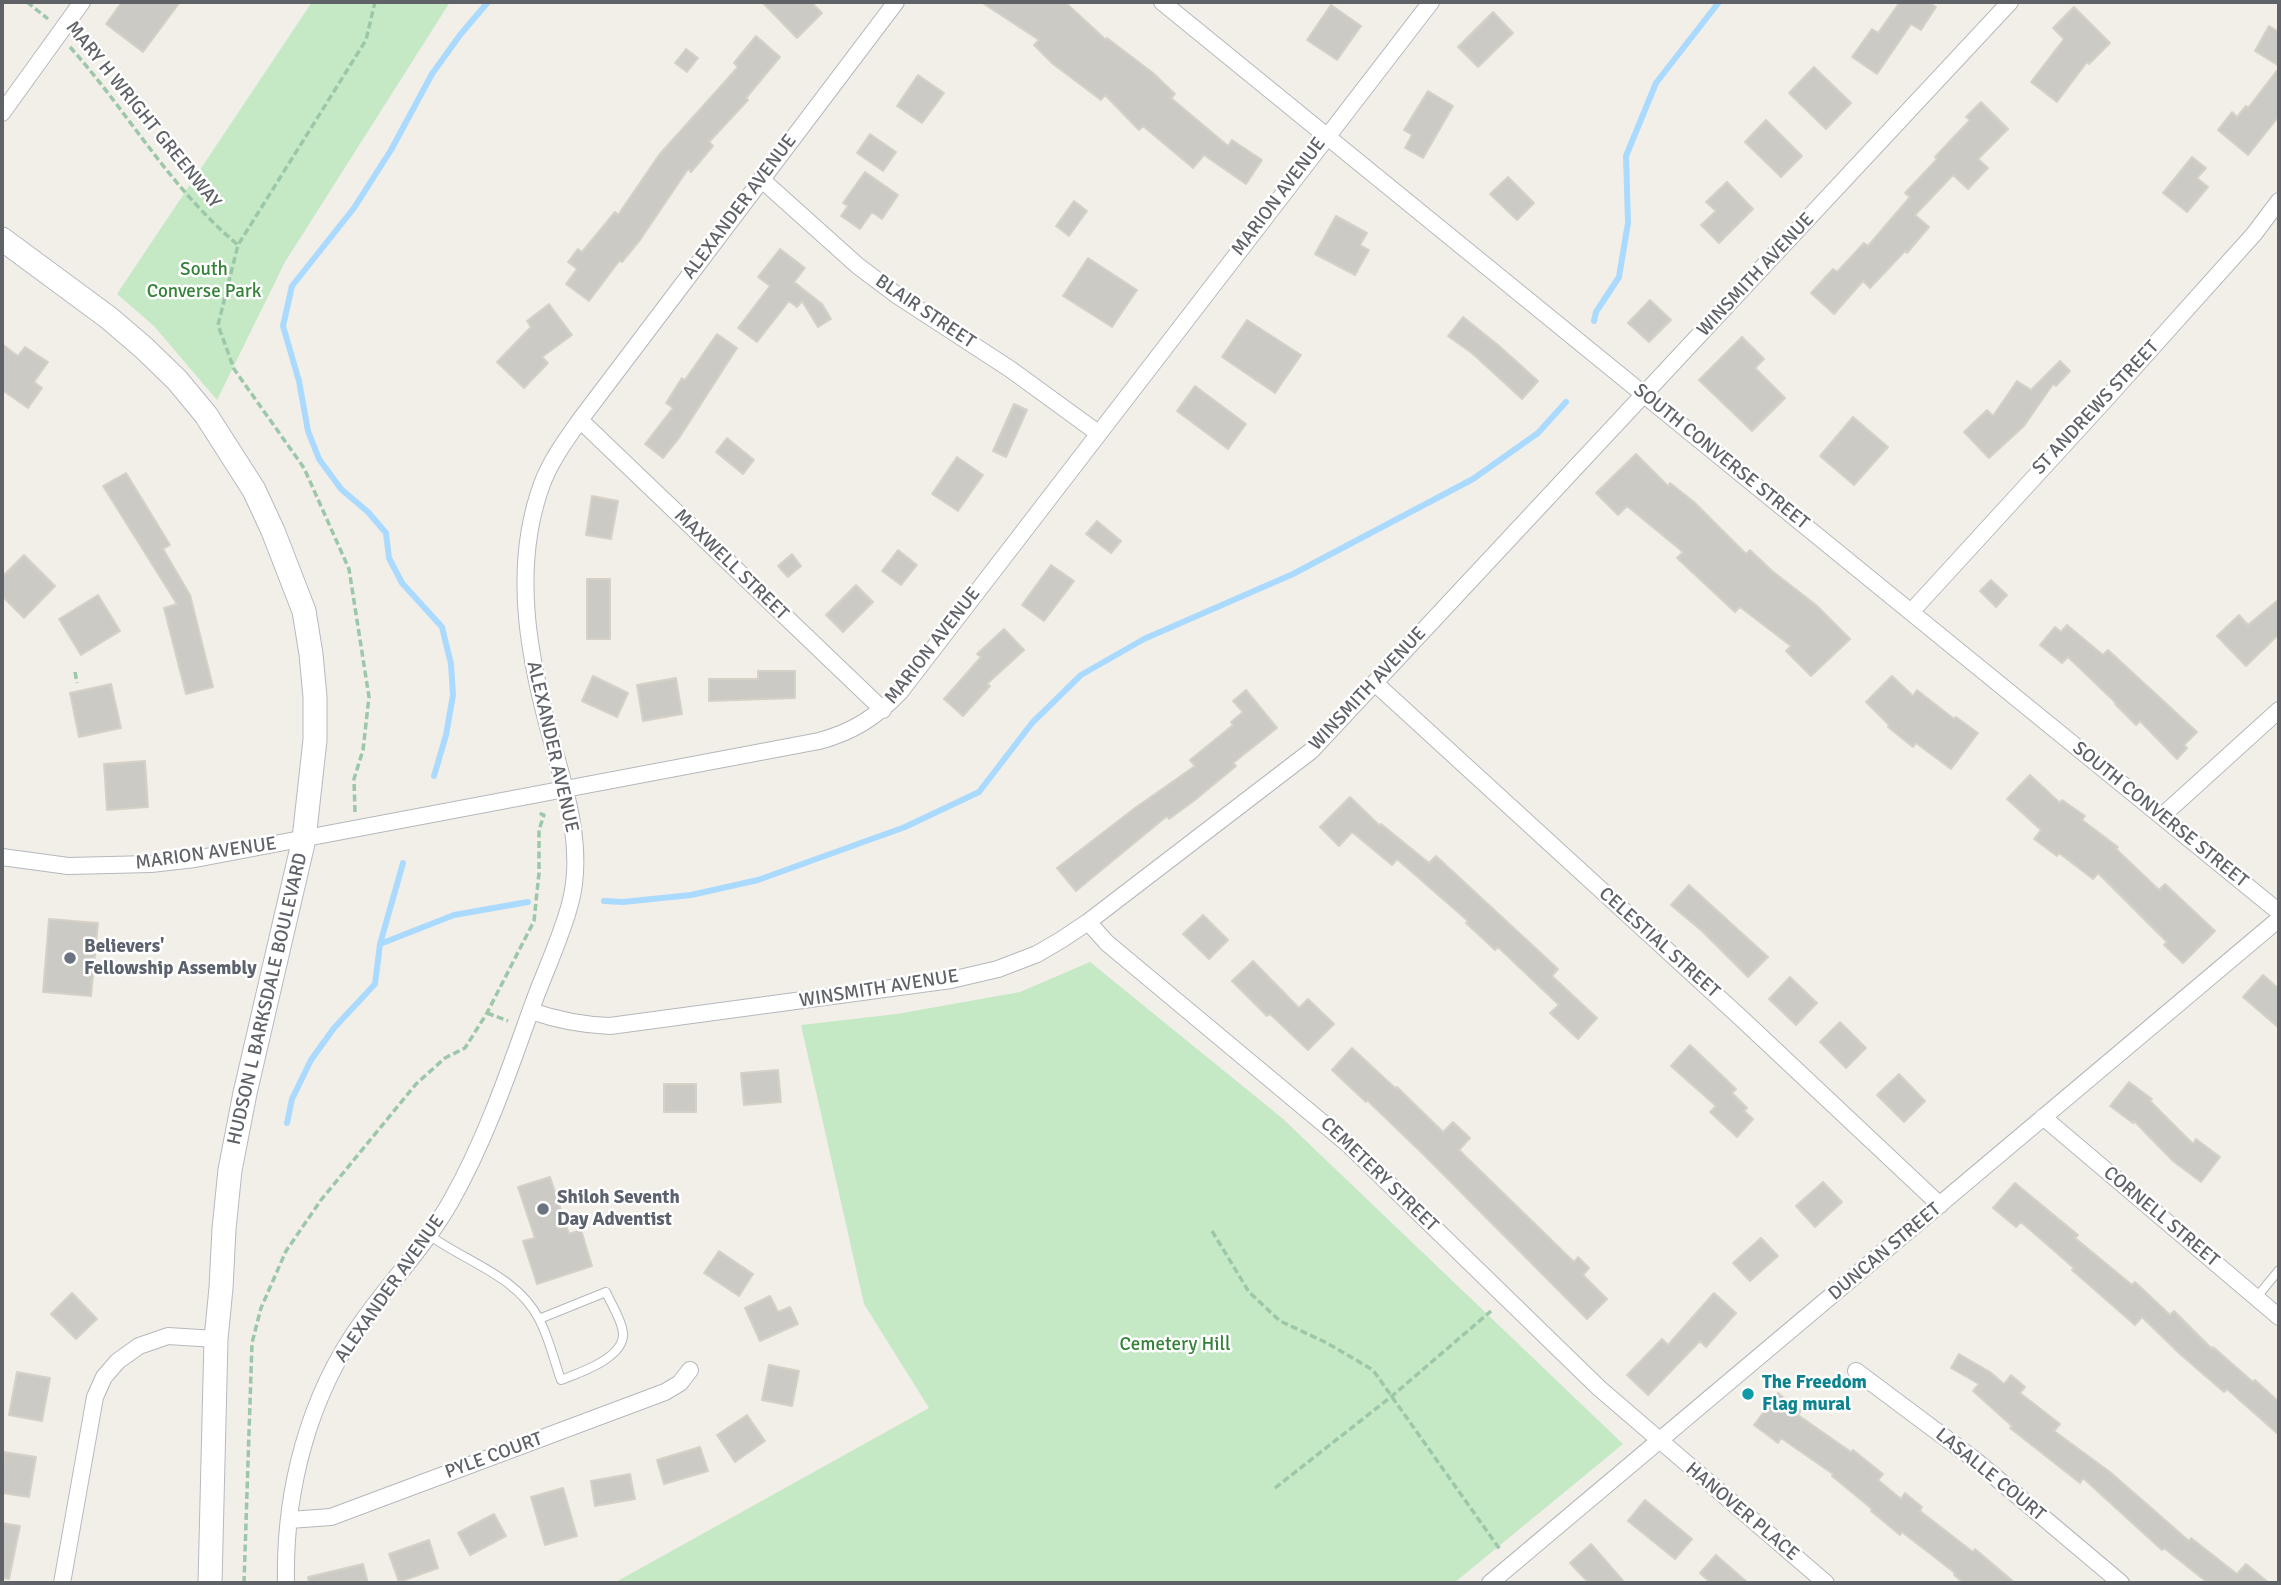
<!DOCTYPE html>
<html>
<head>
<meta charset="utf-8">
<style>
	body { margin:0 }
	#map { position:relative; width:2281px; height:1585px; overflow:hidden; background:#f1efe8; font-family:Signika,sans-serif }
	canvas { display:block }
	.frame { position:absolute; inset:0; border:4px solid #5f6368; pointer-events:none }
</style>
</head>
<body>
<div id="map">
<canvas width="2281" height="1585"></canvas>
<div class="frame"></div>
</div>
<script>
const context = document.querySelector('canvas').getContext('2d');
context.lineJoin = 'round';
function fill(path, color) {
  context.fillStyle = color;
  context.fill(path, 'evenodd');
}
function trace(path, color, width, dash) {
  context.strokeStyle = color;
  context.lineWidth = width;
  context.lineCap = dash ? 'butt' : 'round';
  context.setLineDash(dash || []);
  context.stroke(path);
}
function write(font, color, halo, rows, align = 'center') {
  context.font = font + ' Signika,sans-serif';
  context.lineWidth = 5;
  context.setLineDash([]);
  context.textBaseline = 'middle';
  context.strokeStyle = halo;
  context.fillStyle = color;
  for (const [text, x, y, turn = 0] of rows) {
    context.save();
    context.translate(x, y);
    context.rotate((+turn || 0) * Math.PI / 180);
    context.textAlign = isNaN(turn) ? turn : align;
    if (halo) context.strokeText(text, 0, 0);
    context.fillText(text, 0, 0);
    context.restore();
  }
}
const green = new Path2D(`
	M312,2H450L285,262L217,400L154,326L117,294Z
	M1090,962L1282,1118L1623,1444L1454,1583H614L929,1408L864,1304L801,1025L897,1014L1020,992Z`);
const stream = new Path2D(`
	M1594,321L1596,312L1619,277L1628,223L1626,156L1656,83L1719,2
	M434,776L446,735L453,695L451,664L442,627L402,583L389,558L386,533L368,512L341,489L319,459L308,431L299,381L283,326L292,286L354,208L391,150L432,74L460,35L488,2
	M604,901L623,902L691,895L758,880L905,827L979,792L1032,723L1081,675L1144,639L1293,574L1473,479L1538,433L1566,402
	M380,944L454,915L528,902
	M287,1123L292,1099L311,1060L334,1028L375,984L380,944L403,863`);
const building = new Path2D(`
	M122,2H180L143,52L106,24Z
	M762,2H811L822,13L797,38Z
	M981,2H1065L1106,40L1107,38L1153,73L1175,94L1171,98L1228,146L1232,140L1262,160L1246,184L1204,155L1193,168L1143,126L1139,130L1105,95L1101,100L1053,64L1034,45L1039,40Z
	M1900,2H1928L1936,7L1921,30L1911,24L1877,74L1852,57L1872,29L1878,33Z
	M1331,5L1361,26L1337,60L1307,40Z
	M2074,7L2110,43L2089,64L2087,62L2057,102L2031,82L2064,39L2053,28Z
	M1493,12L1513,33L1478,67L1458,47Z
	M2269,26L2279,32V66L2255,51Z
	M756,36L780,57L746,98L748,100L709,142L713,146L691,172L688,169L640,240L622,262L620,260L589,301L566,284L577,269L568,262L578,249L582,252L615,212L618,215L659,155L738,67L734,63Z
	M686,49L698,58L687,72L675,63Z
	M1814,67L1851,103L1826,129L1789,93Z
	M2279,68V116L2248,155L2218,130L2232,112L2237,117L2246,106L2248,108Z
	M918,75L944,93L922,123L897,106Z
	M1428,91L1453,106L1423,158L1405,148L1412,135L1404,130Z
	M1981,102L2008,129L1978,159L1988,168L1968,189L1953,175L1915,215L1929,227L1907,253L1905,251L1870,288L1863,281L1834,314L1811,293L1833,269L1837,272L1864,243L1868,246L1910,197L1905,193L1937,159L1935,157L1970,120L1966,117Z
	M1766,120L1802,156L1781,177L1745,142Z
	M870,134L896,152L883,171L857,153Z
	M2192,157L2206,168L2197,178L2208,187L2187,212L2163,193Z
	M865,172L898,195L882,219L872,212L860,229L841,216L848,206L843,203Z
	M1508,177L1534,203L1517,220L1490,194Z
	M1727,182L1753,209L1719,243L1701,225L1716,211L1706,202Z
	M1074,201L1087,211L1069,236L1056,226Z
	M1336,216L1367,233L1360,245L1369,250L1355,275L1315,254Z
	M780,249L805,268L794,282L822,304L831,319L818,327L802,301L797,307L789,301L757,342L738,328L770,286L758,277Z
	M1088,258L1137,290L1112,327L1063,296Z
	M1650,300L1671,320L1649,342L1628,323Z
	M549,304L572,335L542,357L548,363L524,388L497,362L531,327L527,321Z
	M1463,317L1498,345L1538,381L1522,399L1473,354L1448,336Z
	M1247,320L1301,355L1275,393L1222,357Z
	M717,334L737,348L679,438L663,458L645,444L673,408L666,403L682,378L685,380Z
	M1742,337L1764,359L1755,368L1785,398L1752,431L1699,380Z
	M2,344L18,356L25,347L48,362L34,382L42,388L28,408L2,390Z
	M2060,361L2070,371L2056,386L2053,384L2024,426L1989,458L1964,432L1987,410L1993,416L2017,381L2031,390Z
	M1195,386L1246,424L1228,449L1177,411Z
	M1014,404L1027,410L1006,457L993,451Z
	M1853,417L1888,447L1854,485L1820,456Z
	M727,438L754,460L743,474L716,452Z
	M1636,454L1668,486L1670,483L1694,502L1746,554L1750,550L1772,571L1816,605L1850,639L1811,676L1786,651L1791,646L1740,607L1735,612L1677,558L1683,552L1627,506L1618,515L1596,493Z
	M957,457L983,475L958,511L932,494Z
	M126,473L170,545L163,549L190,595L213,687L186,694L164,608L177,604L103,486Z
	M592,496L618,501L611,539L586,535Z
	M1097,521L1121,541L1111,553L1086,534Z
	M898,550L917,565L901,585L882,571Z
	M792,554L801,566L788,577L778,566Z
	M24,555L55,586L24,618L2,596V577Z
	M1051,565L1074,581L1044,621L1022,605Z
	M587,579H610V639H587Z
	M1991,580L2007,595L1996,607L1980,591Z
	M856,585L873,602L843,632L826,615Z
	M98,595L120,631L81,655L59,619Z
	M2279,599V634L2246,666L2217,636L2239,615L2248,625Z
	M2067,625L2103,655L2108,650L2197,732L2184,745L2187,748L2177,759L2140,721L2136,725L2115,704L2116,703L2068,657L2062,663L2040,645L2055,627L2061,632Z
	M1004,629L1024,650L987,684L990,686L963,716L944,699L981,657L977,654Z
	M758,671H795V698L709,701V679H758Z
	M593,676L628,693L617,717L582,701Z
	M1892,676L1913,696L1917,690L1954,719L1956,717L1978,733L1951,769L1916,743L1913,747L1888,727L1889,725L1866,702Z
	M676,678L682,714L643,721L637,685Z
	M111,684L121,728L79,737L70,693Z
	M1246,690L1277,728L1233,763L1236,766L1195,800L1169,819L1167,816L1076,891L1057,868L1135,808L1195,766L1190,760L1233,725L1231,722L1243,712L1233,701Z
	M145,761L148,807L107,810L104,764Z
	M2030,775L2060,803L2062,800L2085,816L2082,820L2118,847L2116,849L2159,890L2165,884L2215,931L2183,963L2164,945L2167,942L2098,873L2093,879L2059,853L2057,856L2034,839L2041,830L2007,799Z
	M1350,797L1380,826L1381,824L1429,863L1436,856L1558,969L1552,976L1597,1018L1578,1039L1550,1013L1559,1005L1498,947L1495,950L1466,923L1468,921L1397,859L1392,865L1352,832L1339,846L1320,827Z
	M1689,885L1768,957L1748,977L1702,931L1671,905Z
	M1203,915L1228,940L1209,959L1183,934Z
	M49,919L98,923L91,996L43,992Z
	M1253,961L1299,1008L1308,999L1334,1024L1308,1050L1270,1014L1267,1016L1232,981Z
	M2263,975L2279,989V1028L2243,997Z
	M1790,977L1817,1003L1796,1025L1769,999Z
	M1840,1022L1866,1048L1846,1068L1820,1042Z
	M1690,1045L1736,1089L1732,1093L1747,1108L1744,1111L1753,1119L1737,1137L1710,1112L1716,1106L1671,1066Z
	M1352,1048L1395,1088L1397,1087L1443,1132L1453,1122L1470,1138L1459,1150L1574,1262L1578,1257L1589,1268L1583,1275L1607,1299L1587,1319L1423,1154L1367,1100L1366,1102L1332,1070Z
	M778,1070L781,1102L744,1105L741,1073Z
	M1899,1074L1925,1101L1904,1122L1877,1095Z
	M2129,1082L2152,1099L2150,1101L2193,1144L2196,1139L2220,1157L2201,1182L2173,1161L2134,1121L2133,1123L2110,1106Z
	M664,1084H696V1112H664Z
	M550,1177L569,1234L581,1230L592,1266L537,1284L523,1241L535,1238L518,1187Z
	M1823,1182L1842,1202L1815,1227L1796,1206Z
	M2015,1183L2078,1235L2075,1238L2132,1285L2135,1282L2170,1315L2174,1311L2212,1349L2213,1347L2253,1382L2255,1380L2279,1402V1435L2227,1389L2224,1392L2180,1354L2142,1317L2135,1325L2072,1270L2074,1268L2021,1222L2016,1227L1993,1208Z
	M1761,1238L1778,1256L1750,1281L1733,1263Z
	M719,1251L753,1274L739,1296L704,1273Z
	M72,1293L97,1319L76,1339L51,1314Z
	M1714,1293L1736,1313L1706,1347L1700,1341L1648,1395L1627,1375L1662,1339L1668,1345Z
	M770,1296L778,1312L790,1307L798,1324L760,1341L745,1308Z
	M1959,1354L1990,1372L2004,1384L2011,1375L2025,1387L2020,1393L2060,1424L2054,1431L2110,1472L2189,1541L2191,1538L2237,1574L2246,1564L2269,1583H2208L2164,1548L2162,1550L2083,1478L2080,1483L2010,1428L2012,1426L1973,1391L1979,1384L1951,1368Z
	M769,1365L799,1371L792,1406L762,1400Z
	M17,1372L50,1378L42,1421L9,1415Z
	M1778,1393L1801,1411L1798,1415L1851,1452L1853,1450L1883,1474L1878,1480L1901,1499L1905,1493L1922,1507L1920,1511L1973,1552L1975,1549L2015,1583H1964L1954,1575L1955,1573L1902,1532L1900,1535L1871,1511L1872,1509L1832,1476L1833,1474L1781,1438L1778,1443L1754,1425Z
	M747,1415L765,1441L735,1462L717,1435Z
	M700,1447L708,1471L664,1484L657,1460Z
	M4,1452L36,1457L29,1497L2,1493Z
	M630,1474L635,1499L595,1506L591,1481Z
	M563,1488L577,1536L545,1545L531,1497Z
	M1645,1500L1692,1539L1675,1559L1628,1521Z
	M494,1514L506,1536L470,1555L458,1533Z
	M2,1523L20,1526L9,1579L2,1578Z
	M429,1540L438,1568L399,1582L389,1554Z
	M1591,1544L1625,1583H1589L1570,1563Z
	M1716,1555L1748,1583H1711L1700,1573Z
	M363,1564L368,1583H309L308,1577Z`);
const path = new Path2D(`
	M27,2L48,19
	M70,47C129,113 169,187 238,245
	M75,672L77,683
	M355,812L354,779L363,750L369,697L349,569L304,468L234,369L218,325L238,245L366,40L375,2
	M487,1013L508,1021
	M1212,1231L1249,1292L1280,1321L1327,1343L1373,1370L1501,1551
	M1275,1488L1392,1396L1491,1311
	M244,1583L252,1343L261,1308L286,1251L321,1200L416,1084L445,1058L465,1048L487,1013L534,921L539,873V830L544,815L539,813`);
const lane = new Path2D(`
	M429,1235C466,1262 517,1276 539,1319C549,1338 554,1360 561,1380C579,1373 625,1358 623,1333C622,1320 611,1304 606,1292L539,1319
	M2256,1298L2279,1270`);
const street = new Path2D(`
	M1162,2L2279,912
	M2,113L82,2
	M761,179L858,266L898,296L1010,369L1098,433
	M580,420L883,710
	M1911,612L2106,399L2254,234L2279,201
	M1376,684L1741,1018L1940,1205
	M2162,816L2279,710
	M2,857L68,866L151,864L195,859L819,741C853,732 876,717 900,692L1431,2
	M1088,922L1107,943L1348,1144L1599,1388L1826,1583
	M531,1011C557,1020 582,1025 610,1026L951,980L998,969L1037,954L1061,940L1088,922L1311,751L2010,2
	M2043,1117L2279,1317
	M1856,1371L1975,1460L2121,1583
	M289,1520L331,1517L665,1392L680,1383L690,1370
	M62,1583L95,1397L104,1377L118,1361L139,1346L168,1336L216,1339
	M286,1583C284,1492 308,1397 362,1322C391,1281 426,1245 451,1201C486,1139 509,1071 533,1004C545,971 561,938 570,904C584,853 568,798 554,749C530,664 510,571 542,484C551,460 566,440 580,420L896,2
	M1490,1583L2279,919`);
const secondary = new Path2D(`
	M2,239L109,318L144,348L177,380L206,415L254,490L273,531L304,611L311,654L315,697V740L304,839L245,1093L230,1170L224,1229L221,1288L216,1339L210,1583`);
const markers = [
	[70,958,7,"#6b7280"],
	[543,1209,7,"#6b7280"],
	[1748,1394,7,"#0f9aa8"]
];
const streetNames = [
	["MARY H WRIGHT GREENWAY",143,115,51],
	["MARION AVENUE",1279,197,-53],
	["ALEXANDER AVENUE",740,207,-53],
	["WINSMITH AVENUE",1756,275,-47],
	["BLAIR STREET",925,312,34],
	["ST ANDREWS STREET",2096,408,-47],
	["SOUTH CONVERSE STREET",1721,457,39],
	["MAXWELL STREET",731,565,44],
	["MARION AVENUE",933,646,-52],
	["WINSMITH AVENUE",1368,689,-47],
	["ALEXANDER AVENUE",552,747,77],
	["SOUTH CONVERSE STREET",2160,815,39],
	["MARION AVENUE",206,854,-8],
	["CELESTIAL STREET",1659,943,42],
	["WINSMITH AVENUE",879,989,-9],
	["HUDSON L BARKSDALE BOULEVARD",268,999,-77],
	["CEMETERY STREET",1379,1175,44],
	["CORNELL STREET",2161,1217,40],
	["DUNCAN STREET",1885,1252,-40],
	["ALEXANDER AVENUE",390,1289,-55],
	["PYLE COURT",494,1456,-20],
	["LASALLE COURT",1990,1475,39],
	["HANOVER PLACE",1742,1512,40]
];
const parkNames = [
	["South",204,270],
	["Converse Park",204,292],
	["Cemetery Hill",1175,1345]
];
const worshipNames = [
	["Believers'",84,947],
	["Fellowship Assembly",84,969],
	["Shiloh Seventh",557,1198],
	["Day Adventist",557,1220]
];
const cultureNames = [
	["The Freedom",1762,1383],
	["Flag mural",1762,1405]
];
fill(green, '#c5e8c5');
trace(stream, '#aadaff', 6);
fill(building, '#cccac5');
trace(building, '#d6d1c6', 2);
trace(lane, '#b5b8bc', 10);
trace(street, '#b5b8bc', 18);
trace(secondary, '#b6babf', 25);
trace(path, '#9cc7a9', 3.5, [7, 3.5]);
trace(lane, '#fff', 8);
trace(street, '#fff', 16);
trace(secondary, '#fff', 23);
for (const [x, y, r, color] of markers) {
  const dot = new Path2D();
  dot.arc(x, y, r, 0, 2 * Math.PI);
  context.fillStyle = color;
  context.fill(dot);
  trace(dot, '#fff', 2.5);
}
write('19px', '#5f6368', '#fff', streetNames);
write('19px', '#348238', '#fff', parkNames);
write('bold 19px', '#5b616d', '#fff', worshipNames, 'left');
write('bold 19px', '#0d838f', '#fff', cultureNames, 'left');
</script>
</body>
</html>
